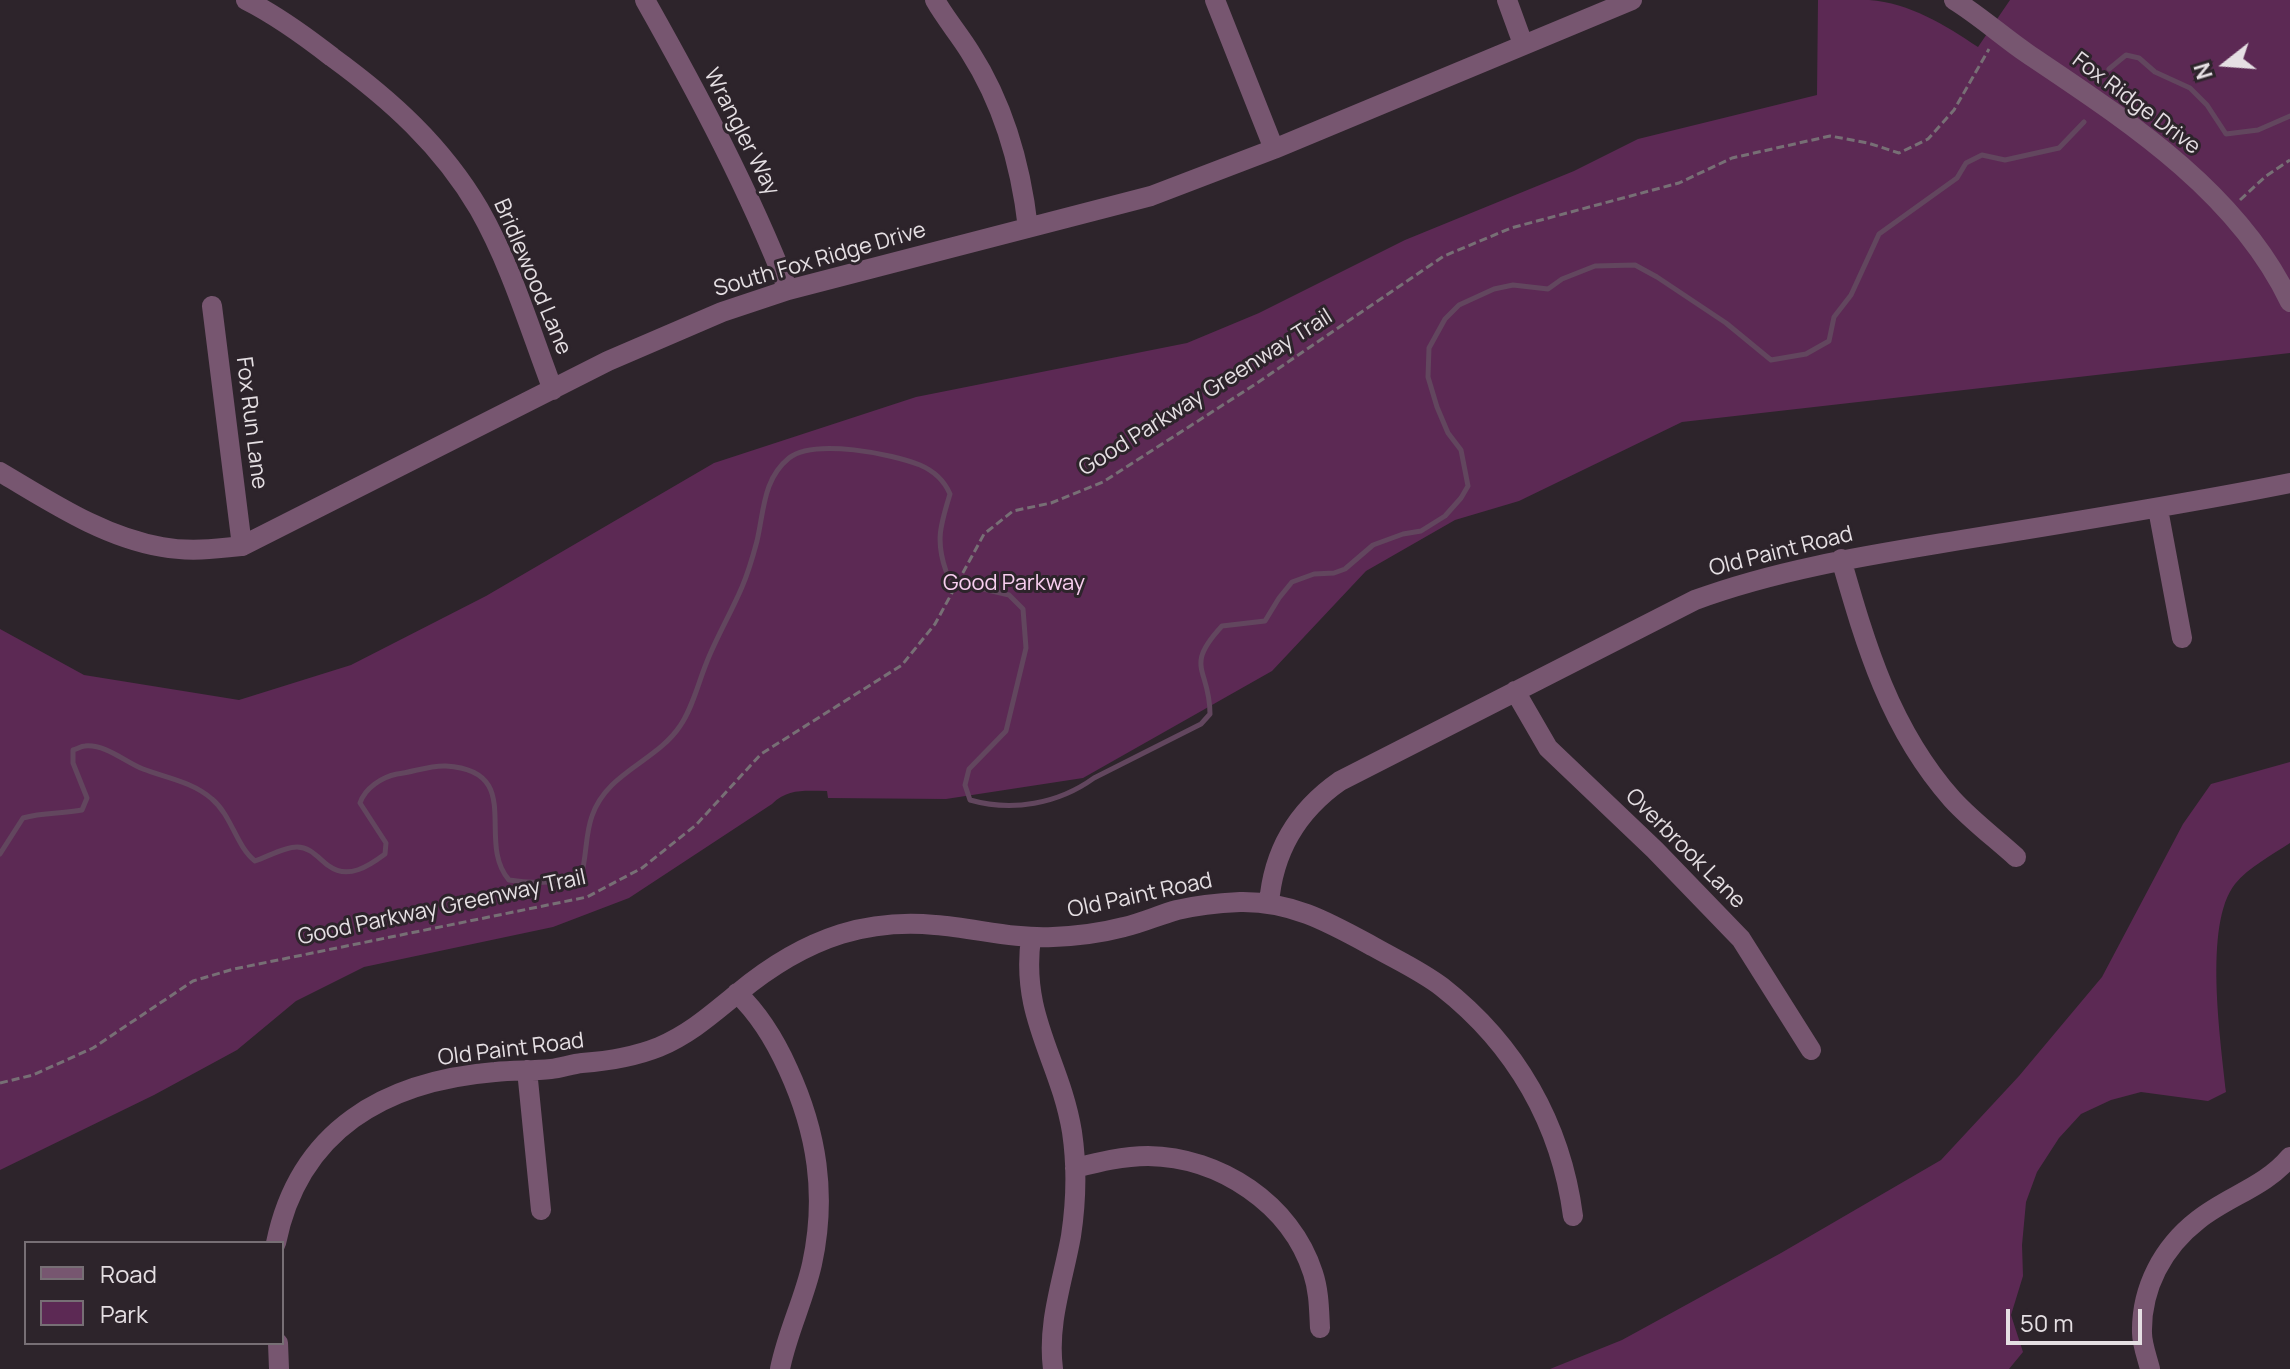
<!DOCTYPE html>
<html>
<head>
<meta charset="utf-8">
<style>
	body { margin:0 }
	#map { position:relative; width:2290px; height:1369px; overflow:hidden; background:#2d242b; font-family:Manrope,sans-serif }
	canvas { display:block }
	.legend { position:absolute; left:24px; top:1241px; width:260px; height:104px; box-sizing:border-box; background:#2d242b; border:2px solid #776f75; margin:0; padding:10px 14px; list-style:none; font-size:24px; color:#e5dfe3 }
	.legend li { display:flex; align-items:center; gap:16px; height:40px }
	.legend b { width:40px; border:2px solid #776f75 }
	.north { position:absolute; left:2186px; top:24px; width:80px; height:80px; -webkit-text-stroke:6px #2d242b; paint-order:stroke; rotate:253deg; font-size:22px; font-weight:700; line-height:32px; text-align:center; color:#e5dfe3 }
	.north::after { content:''; display:block; margin:auto; width:28px; height:36px; background:#e5dfe3; clip-path:polygon(50% 0,100% 100%,50% 72%,0 100%) }
	.scale { position:absolute; left:2006px; top:1309px; width:136px; height:36px; box-sizing:border-box; border:4px solid #e5dfe3; border-top:0; padding-left:10px; font-size:24px; line-height:28px; white-space:nowrap; color:#e5dfe3; -webkit-text-stroke:6px #2d242b; paint-order:stroke }
</style>
</head>
<body>
<div id="map">
<canvas width="2290" height="1369"></canvas>
<ul class="legend">
<li><b style="height:10px;background:#775670"></b>Road</li>
<li><b style="height:22px;background:#5c2954"></b>Park</li>
</ul>
<div class="north">N</div>
<div class="scale">50 m</div>
</div>
<script>
const context = document.querySelector('canvas').getContext('2d');
context.lineJoin = 'round';
function fill(path, color) {
  context.fillStyle = color;
  context.fill(path, 'evenodd');
}
function trace(path, color, width, dash) {
  context.strokeStyle = color;
  context.lineWidth = width;
  context.lineCap = dash ? 'butt' : 'round';
  context.setLineDash(dash || []);
  context.stroke(path);
}
function write(font, color, halo, rows, align = 'center') {
  context.font = font + ' Manrope,sans-serif';
  context.lineWidth = 6;
  context.setLineDash([]);
  context.textBaseline = 'middle';
  context.strokeStyle = halo;
  context.fillStyle = color;
  for (const [text, x, y, turn = 0] of rows) {
    context.save();
    context.translate(x, y);
    context.rotate((+turn || 0) * Math.PI / 180);
    context.textAlign = isNaN(turn) ? turn : align;
    if (halo) context.strokeText(text, 0, 0);
    context.fillText(text, 0, 0);
    context.restore();
  }
}
const green = new Path2D(`
	M1818,0C1835,0 1852,0 1869,0C1910,3 1945,25 1978,47L2010,0H2290V353L1682,422L1519,501L1455,520L1366,571L1272,671L1083,778L946,799L828,798L827,791C806,791 788,788 772,804L629,898L553,927L364,967L296,1001L237,1050L154,1095L0,1170V629L84,675L239,700L351,665L486,596L714,463L916,397L1187,343L1259,313L1405,240L1574,171L1638,139L1817,95Z
	M2290,762V843C2272,855 2249,867 2235,884C2203,924 2221,1042 2226,1092L2208,1101L2141,1092L2111,1100L2081,1114L2059,1138L2037,1172L2026,1202L2022,1245L2023,1276L2011,1315L2023,1352L2009,1369H1550L1622,1340L1781,1253L1941,1160L2019,1076L2102,977L2183,824L2211,784Z`);
const stream = new Path2D(`
	M2109,69L2126,55L2139,58L2155,72L2190,88L2207,105L2226,134L2258,130L2290,116
	M975,587L1009,595L1023,609L1026,648L1006,731L969,769L965,785L970,800C1012,812 1058,804 1094,778L1201,724L1210,714C1210,668 1183,668 1222,626L1265,621L1279,598L1292,582L1314,574L1334,573L1345,569L1373,545L1403,534L1421,531L1445,516L1461,498L1468,486L1461,450L1448,433L1437,407L1428,377L1429,348L1445,319L1459,305L1494,289L1513,285L1548,289L1562,279L1595,266L1635,265L1657,277L1726,323L1771,360L1806,354L1829,341L1834,317L1851,295L1879,234L1957,178L1966,163L1982,155L2005,160L2059,148L2084,122
	M0,854L23,818C43,812 62,814 82,810L87,798L73,763V750C77,749 81,746 85,746C106,744 125,762 143,769C167,778 193,782 212,799C232,816 236,846 255,861C267,857 284,847 297,847C311,847 319,859 329,866C348,880 369,866 385,854L386,843L360,803C365,788 382,777 397,774C413,772 431,765 446,766C526,771 475,841 509,880C533,884 558,883 581,876C587,856 585,835 592,816C607,772 656,762 680,726C692,709 698,684 706,664C716,638 731,613 742,587C748,573 753,556 757,541C764,511 763,479 789,458C814,438 893,454 920,465C934,471 944,480 950,494C941,524 935,540 946,571`);
const path = new Path2D(`
	M2240,200L2266,176L2290,160
	M0,1083L33,1075L93,1048L193,981L234,969L587,897L642,868L696,825L761,754L902,665L935,624L984,534L1013,511L1051,503L1103,482L1254,385L1444,256L1511,228L1679,183L1732,158L1830,136L1868,143L1899,153L1928,139L1954,110L1989,49`);
const minor = new Path2D(`
	M246,0C276,15 305,36 332,57C391,100 442,146 479,209C511,265 530,330 553,390
	M645,0C698,94 749,190 788,290
	M935,0C945,18 959,34 970,52C1004,105 1021,166 1028,228
	M1215,0L1274,149
	M1507,0L1523,44
	M1954,0C1980,16 2003,37 2028,54C2126,120 2237,191 2290,302
	M212,306L242,546
	M0,472C51,502 103,537 162,547C189,552 215,549 242,546L608,361L722,312L788,290L1151,196L1274,149L1632,0
	M2158,509L2182,638
	M1841,559C1866,646 1890,729 1952,799C1971,820 1995,838 2016,857
	M1515,691L1548,748L1655,850L1741,939L1811,1050
	M1269,904C1273,851 1297,811 1340,781L1695,600C1785,567 1878,554 1973,538C2079,521 2185,504 2290,483
	M1031,938C1020,1017 1060,1059 1072,1132C1077,1166 1076,1203 1071,1236C1063,1281 1047,1323 1053,1369
	M737,993C760,1015 775,1040 788,1069C817,1132 827,1195 812,1264C804,1300 787,1333 780,1369
	M527,1070L541,1210
	M1075,1168C1099,1162 1123,1156 1148,1156C1220,1157 1291,1204 1313,1273C1319,1291 1319,1309 1320,1328
	M276,1243C299,1130 385,1081 495,1072C514,1070 532,1071 551,1069C561,1068 572,1064 582,1063C609,1061 634,1057 659,1047C690,1034 712,1014 738,993C768,968 803,946 841,934C871,925 903,922 935,925C975,928 1013,939 1053,937C1077,936 1101,933 1124,927C1142,923 1159,915 1177,910C1198,905 1219,903 1240,902C1292,901 1330,923 1374,947C1397,960 1421,971 1442,987C1516,1045 1561,1124 1573,1216
	M278,1343L279,1369
	M2150,1369C2147,1357 2142,1344 2142,1333C2141,1288 2163,1247 2198,1220C2228,1196 2265,1187 2290,1157`);
const streetNames = [
	["Fox Ridge Drive",2136,104,37],
	["Wrangler Way",741,132,63],
	["South Fox Ridge Drive",820,260,-16],
	["Bridlewood Lane",532,277,67],
	["Good Parkway Greenway Trail",1206,393,-32],
	["Fox Run Lane",251,423,83],
	["Old Paint Road",1781,552,-14],
	["Overbrook Lane",1685,849,45],
	["Old Paint Road",1140,896,-12],
	["Good Parkway Greenway Trail",442,908,-12],
	["Old Paint Road",511,1050,-7]
];
const parkNames = [
	["Good Parkway",1014,584]
];
fill(green, '#5c2954');
trace(stream, '#62465e', 5);
trace(path, '#776f75', 3, [8, 4]);
trace(minor, '#775670', 20);
write('22px', '#e5dfe3', '#2d242b', streetNames);
write('22px', '#f8ceef', '#2d242b', parkNames);
</script>
</body>
</html>
